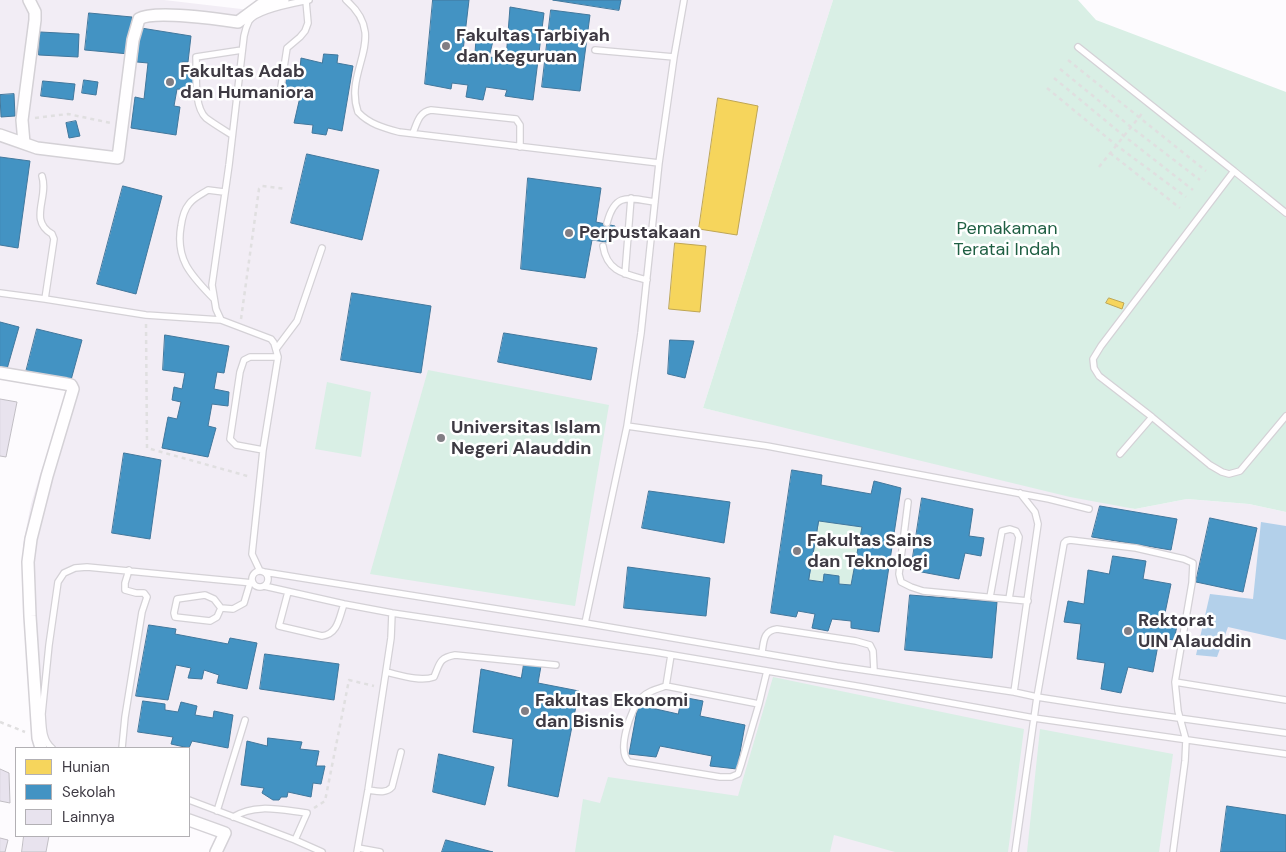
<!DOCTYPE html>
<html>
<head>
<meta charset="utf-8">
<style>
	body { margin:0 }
	#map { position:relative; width:1286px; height:852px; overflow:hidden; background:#fdfbfe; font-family:"DM Sans",sans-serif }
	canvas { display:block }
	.legend { position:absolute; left:15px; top:747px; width:175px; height:90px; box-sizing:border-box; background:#fff; border:1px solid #b2b0b4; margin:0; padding:6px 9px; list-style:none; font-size:15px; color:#3e3a43 }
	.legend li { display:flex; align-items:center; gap:10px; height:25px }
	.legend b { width:25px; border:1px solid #b2b0b4 }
</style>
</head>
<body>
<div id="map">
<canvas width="1286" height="852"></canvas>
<ul class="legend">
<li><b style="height:14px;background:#f6d55c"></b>Hunian</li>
<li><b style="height:14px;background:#4393c3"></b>Sekolah</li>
<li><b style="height:14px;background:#e8e3ee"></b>Lainnya</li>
</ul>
</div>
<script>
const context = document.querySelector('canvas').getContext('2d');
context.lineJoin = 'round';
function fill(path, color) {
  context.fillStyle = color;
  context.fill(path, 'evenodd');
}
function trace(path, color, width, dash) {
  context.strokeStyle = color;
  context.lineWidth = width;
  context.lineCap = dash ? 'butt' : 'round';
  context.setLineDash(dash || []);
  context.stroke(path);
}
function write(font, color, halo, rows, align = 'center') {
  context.font = font + ' "DM Sans",sans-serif';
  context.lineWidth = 5;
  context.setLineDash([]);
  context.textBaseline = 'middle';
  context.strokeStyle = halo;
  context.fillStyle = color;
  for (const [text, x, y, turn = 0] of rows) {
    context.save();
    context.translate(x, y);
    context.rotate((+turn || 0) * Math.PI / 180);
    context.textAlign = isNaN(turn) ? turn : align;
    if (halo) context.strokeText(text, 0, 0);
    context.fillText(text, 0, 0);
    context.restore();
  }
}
const built = new Path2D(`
	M0,0H164L250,10L294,0H833L703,408L1135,509L1187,499L1249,504L1286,512V852H210L219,834L189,824V748H37L29,647L23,545L31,504L42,468L76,391L0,378Z`);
const green = new Path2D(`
	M833,0H1078L1096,20L1286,92V512L1249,504L1187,499L1135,509L1070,497L703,408Z
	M428,370L609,405L575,606L370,574Z
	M327,382L371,392L361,457L315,449Z
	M819,521L862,527L851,585L839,584V576L824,574L823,582L809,580Z
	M773,677L1024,729L1008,852H895L834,835L830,852H575L583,799L600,803L608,777L738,796Z
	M1040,729L1173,754L1159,852H1027Z`);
const water = new Path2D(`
	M1261,522L1286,526V640L1228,627L1217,657L1196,655L1210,594L1253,599Z`);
const homes = new Path2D(`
	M718,98L758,106L737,235L699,229Z
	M675,243L706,246L700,312L669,309Z
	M1109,298L1124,303L1122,309L1106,303Z`);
const schools = new Path2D(`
	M433,0H469L463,51L475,53L476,39L493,41L489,57L506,59L510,7L544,13L533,100L505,96L507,90L486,87L483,100L466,97L468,85L452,83L451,89L425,84Z
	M553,0H621L619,10Z
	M551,10L590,15L580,91L542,87Z
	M89,13L132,17L129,54L85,50Z
	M141,28L191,36L188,62H182L181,73L196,75L192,90L177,89L174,106L180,107L176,135L131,128L135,97L144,99L148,63L137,62Z
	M40,32L79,34L78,57L39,55Z
	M324,54L338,55L337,63L353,66L342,131L328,128L326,135L312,133L313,125L294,123L300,97L285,96L286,77L299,80L301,58L322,63Z
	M84,80L98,82L96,95L82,93Z
	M43,81L75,84L73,100L41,96Z
	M14,94L15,116L1,117L0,95Z
	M76,121L80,136L69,138L66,123Z
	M307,154L379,170L362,240L291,223Z
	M0,157L30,161L18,248L0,245Z
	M528,178L601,188L596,222L615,226L613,243L592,240L585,278L521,269Z
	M123,186L162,196L136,294L97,284Z
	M352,293L431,306L421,373L341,360Z
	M0,322L19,327L7,369L0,367Z
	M37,329L82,340L71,380L26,372Z
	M504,333L597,348L591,380L498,362Z
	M165,335L229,346L224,373L217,372L214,389L229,392L228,406L212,404L208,426L216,428L208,457L162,448L168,417L177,419L181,402L172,400L174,387L182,389L185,373L163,370Z
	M670,340L694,341L685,378L668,374Z
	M124,453L161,460L150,539L112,533Z
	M792,470L822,475L821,485L871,494L874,481L901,488L879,632L851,628V621L832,619L828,631L812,628L815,614L798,611L796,617L771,613ZM819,521L862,527L851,585L839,584V576L824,574L823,582L809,580Z
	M649,491L730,502L724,543L642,528Z
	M922,498L973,509L969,536L984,538L981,556L965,553L959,579L911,570Z
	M1100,506L1177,519L1171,550L1092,537Z
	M1210,518L1257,528L1243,592L1196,582Z
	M1113,556L1146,561L1143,579L1171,584L1164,618L1178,621L1174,640L1167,639L1164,646L1158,645L1153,672L1128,667L1121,693L1101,689L1105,663L1077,659L1081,624L1064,622L1068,601L1084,604L1088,570L1109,574Z
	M628,567L710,578L706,616L624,608Z
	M910,595L997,602L992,658L905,650Z
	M149,625L176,629L175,634L228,644L230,638L257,643L247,689L217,683L219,675L204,670L202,679L188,678L191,668L176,665L168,700L136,696Z
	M265,654L339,664L334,700L260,689Z
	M524,664L541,666L538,683L579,691L558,797L508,786L513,739L473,732L481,669L521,678Z
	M682,697L703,701L700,716L745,725L737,769L710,766L712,756L660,746L656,757L629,754L638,705L678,714Z
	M143,701L165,704V710L178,712L181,702L197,706L195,715L213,718L214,711L233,715L228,748L192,741L189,748L171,744L173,737L138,732Z
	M268,738L302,742L300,749L319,751L316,766H325L321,784L313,783L311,797L288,792L287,797H281L279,800H273L262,793L264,788L241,785L247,741L267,746Z
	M439,754L494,767L485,805L433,792Z
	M1227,806L1286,815V852H1221Z
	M446,840L493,852H442Z`);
const building = new Path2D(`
	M0,399L17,402L6,457L0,456Z
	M0,769L9,773L10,803L0,801Z
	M24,836H49L46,852H22Z
	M0,838L8,840L5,852H0Z`);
const path = new Path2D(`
	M1068,60L1206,171
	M1060,69L1131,127L1200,180
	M1054,78L1124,136L1193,190
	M1047,88L1116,145L1186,197
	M35,118L68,114L111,123
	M1110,153L1180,208
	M1099,167L1144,111
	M241,319L259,189L262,186L286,189
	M146,324L147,448L251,477
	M0,722L25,732
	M314,808L325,801L349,680L374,686`);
const lane = new Path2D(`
	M346,0C390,38 343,69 358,112C369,124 384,128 399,132L659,163
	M1078,47L1234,171
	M595,50L674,57
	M281,87L287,48L300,37L305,31L308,23L306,1
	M413,133C417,123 419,112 431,110L516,119L520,125V147
	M232,135C224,130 214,124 206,118C193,106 197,73 196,57L242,50
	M42,176C49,198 28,220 52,234L54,239L45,299
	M1286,213L1234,171L1101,346L1093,359L1094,368L1099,376L1152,417L1210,465L1222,472L1229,474L1240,471L1286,416
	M607,223C615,192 628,198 655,202
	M603,246C607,272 625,274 647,280
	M625,274L631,198
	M0,293L45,299L146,315L221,320
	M213,298C192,276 175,260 181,226C182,219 184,210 189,204C193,198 202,194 208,190L224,192
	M276,349L297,321L322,248
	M627,426L767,446L1049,499L1089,509
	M263,450L236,445L230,439L240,372L244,360L250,357H278
	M1120,454L1152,417
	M908,502L899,574L901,582L911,587L923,591L1028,601
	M260,571L252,554L263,450L278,357L274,343L271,339L221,320L216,309L212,285L229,165L244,36C245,31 247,25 249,21C257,9 295,3 309,0
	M252 579a8 8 0 1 1 16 0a8 8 0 1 1-16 0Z
	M264,572L585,623L837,666L1014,692L1037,697L1121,710L1286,733
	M264,586L344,604L392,613L655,652L862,687L1034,718L1286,754
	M288,592L279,626L322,636C338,634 339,618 344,604
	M205,595L214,599L221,608L217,617L210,621L175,617L174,613L177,599Z
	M990,597L1002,531L1010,529L1016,531L1019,537L1009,599
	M221,608L233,609L244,603L250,583
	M585,623L627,426L641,333L659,163L674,57L684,0
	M762,652C764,641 763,631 777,629L856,641L870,645L873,651L874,670
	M671,655L666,686L759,704L767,671
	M386,672C400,675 420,682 434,677C440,663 439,658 455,655L556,665
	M1175,682L1286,700
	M666,686C657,689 648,691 641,698C631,708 616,751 629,762L720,777H731L738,774L741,765L759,704
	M1014,692L1038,524L1035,512L1020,493
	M52,748C42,740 43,726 42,714L49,645L58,582L64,573L75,568L87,567L253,583
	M122,748L125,717L142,612L147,597L144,593H136L125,590V583L129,570
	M368,790C376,791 386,794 392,787L401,752
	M189,800L295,840L322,852
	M217,811L245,720
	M233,817C256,803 281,810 307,813L295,840
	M358,848L380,852
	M357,852L368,790L391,638L392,613
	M1015,852L1037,697L1064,543L1066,541L1070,540L1136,548L1184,559L1193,563L1192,583L1175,682L1178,711L1186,740L1185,761L1173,852`);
const street = new Path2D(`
	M0,135L37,148L118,158L133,40L139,19C153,10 218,19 238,22L261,5L283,0
	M24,143L22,120L35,20V12L29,0
	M0,373L66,384L71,385L73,389L47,476L31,539L28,562L30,616L38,738L41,748
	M189,820L225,833L216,852`);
const markers = [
	[446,46,5,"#817e84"],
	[170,82,5,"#817e84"],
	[569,233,5,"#817e84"],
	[441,438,5,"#817e84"],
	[797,551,5,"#817e84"],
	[1128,631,5,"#817e84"],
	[525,711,5,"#817e84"]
];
const poiNames = [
	["Fakultas Tarbiyah",456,36],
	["dan Keguruan",456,57],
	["Fakultas Adab",180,72],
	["dan Humaniora",180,93],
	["Perpustakaan",579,233],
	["Universitas Islam",451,428],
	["Negeri Alauddin",451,449],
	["Fakultas Sains",807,541],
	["dan Teknologi",807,562],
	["Rektorat",1138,621],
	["UIN Alauddin",1138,642],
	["Fakultas Ekonomi",535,701],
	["dan Bisnis",535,722]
];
const parkNames = [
	["Pemakaman",1007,229],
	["Teratai Indah",1007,250]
];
fill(built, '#f2edf5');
fill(green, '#d9efe5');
fill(water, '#b3d0ea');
fill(homes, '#f6d55c');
trace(homes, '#bfa654', 1);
fill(schools, '#4393c3');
trace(schools, '#42789d', 1);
fill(building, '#e8e3ee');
trace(building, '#c1bec4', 1);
trace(lane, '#d4d1d6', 8);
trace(street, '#d4d1d6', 14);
trace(path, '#e0dfe0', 2.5, [4, 4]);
trace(lane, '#fffeff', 5.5);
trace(street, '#fffeff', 11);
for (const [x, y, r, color] of markers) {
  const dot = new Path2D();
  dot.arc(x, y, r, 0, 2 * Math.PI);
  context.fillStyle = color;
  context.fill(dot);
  trace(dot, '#fff', 2);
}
write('bold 18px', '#3e3a43', '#fff', poiNames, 'left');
write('18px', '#1f5f43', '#fff', parkNames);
</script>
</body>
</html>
